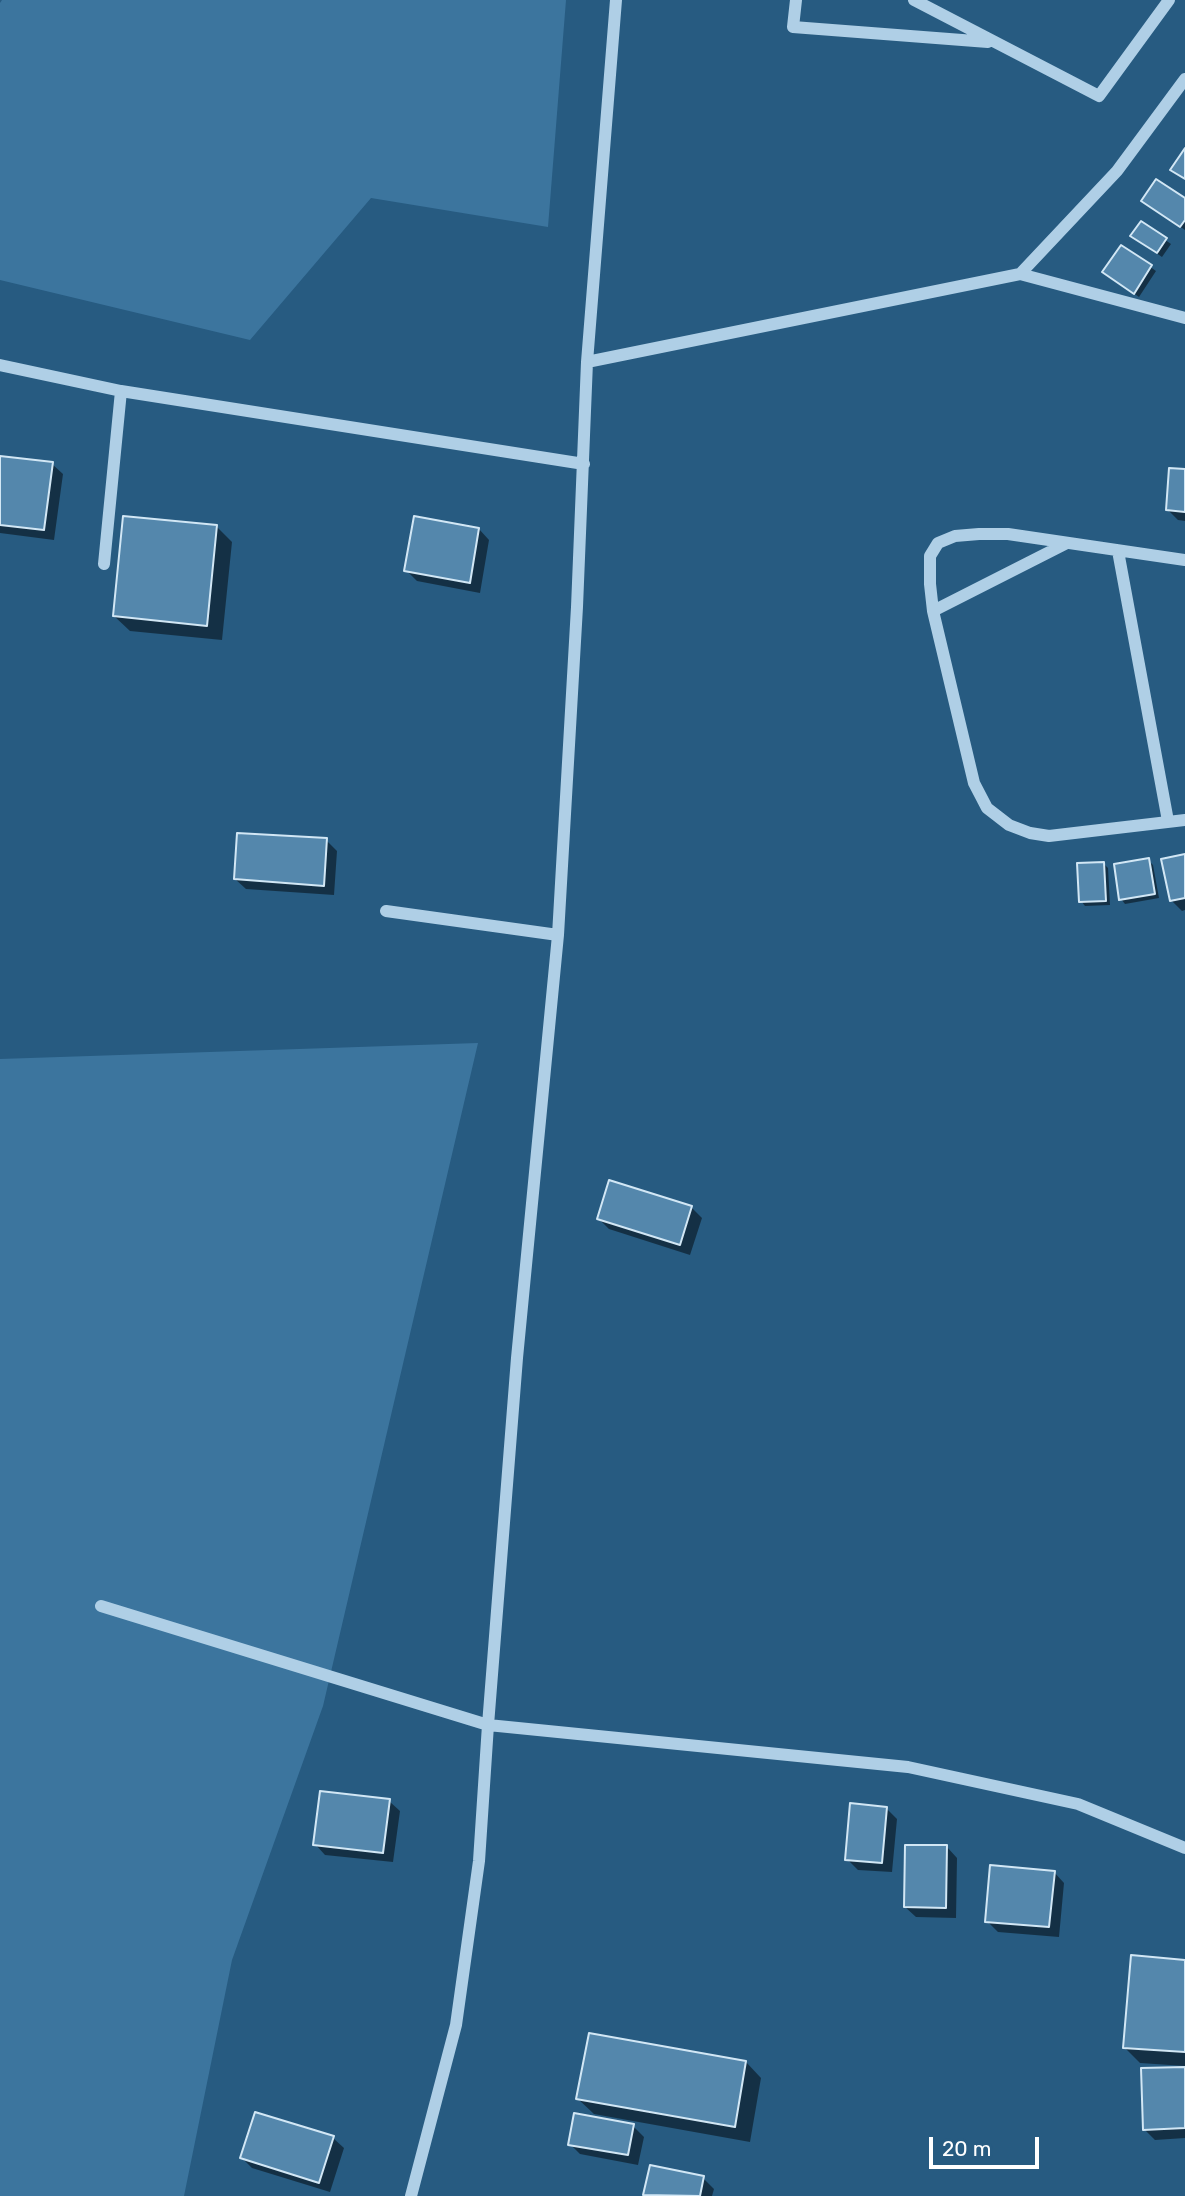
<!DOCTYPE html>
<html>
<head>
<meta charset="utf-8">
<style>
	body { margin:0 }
	#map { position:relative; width:1185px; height:2196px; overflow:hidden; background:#275b81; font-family:Rubik,sans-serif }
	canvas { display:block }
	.scale { position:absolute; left:929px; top:2137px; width:110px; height:32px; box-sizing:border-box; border:4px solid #fff; border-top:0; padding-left:9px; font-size:21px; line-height:24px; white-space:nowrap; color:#fff; -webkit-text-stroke:5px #275b81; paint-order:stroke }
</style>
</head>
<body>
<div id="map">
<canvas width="1185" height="2196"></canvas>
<div class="scale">20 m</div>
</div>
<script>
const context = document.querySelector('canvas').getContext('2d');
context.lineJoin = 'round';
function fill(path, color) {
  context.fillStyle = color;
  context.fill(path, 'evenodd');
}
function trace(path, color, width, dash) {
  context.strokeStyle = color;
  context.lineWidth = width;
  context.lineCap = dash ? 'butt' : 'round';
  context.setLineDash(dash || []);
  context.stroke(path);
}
const green = new Path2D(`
	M2,0H566L548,227L371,198L250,340L0,280V3Z
	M478,1043L323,1706L232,1960L184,2196H0V1059Z`);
const shadow = new Path2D(`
	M1185,200V230L1143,201Z
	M1141,223L1171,244L1162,257L1137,240Z
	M1122,247L1156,271L1139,297L1104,272Z
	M0,458L52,464L63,474L54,540L0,533Z
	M1185,471V521L1178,520L1168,510Z
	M216,526L232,542L222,640L130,631L114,616Z
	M479,529L489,540L480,593L417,581L406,570Z
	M326,840L337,851L334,895L246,889L235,879Z
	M1185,856V910L1182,911L1171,900Z
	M1148,860L1153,865L1159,898L1125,904L1121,899Z
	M1103,863L1108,868L1110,905L1085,906L1081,901Z
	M610,1182L692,1208L702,1218L690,1255L609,1229L599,1219Z
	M389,1801L400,1811L393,1862L325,1855L315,1844Z
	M886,1808L897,1819L892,1872L858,1870L847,1859Z
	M947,1847L957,1858L956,1918L916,1917L905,1907Z
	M1054,1872L1064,1883L1059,1937L998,1932L987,1921Z
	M1185,1962V2066L1140,2063L1124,2047Z
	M746,2062L761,2078L750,2142L594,2114L578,2099Z
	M1185,2069V2138L1155,2140L1144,2129Z
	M633,2126L644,2137L638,2165L580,2154L570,2144Z
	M333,2138L344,2148L330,2192L252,2168L242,2158Z
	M703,2178L714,2189L712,2196H647L645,2194Z`);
const building = new Path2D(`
	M1185,148V179L1170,170Z
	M1156,179L1185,198V220L1180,227L1141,201Z
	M1141,221L1167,238L1157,253L1130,236Z
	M1121,245L1152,265L1134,294L1102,272Z
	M0,456L53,462L44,530L0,525Z
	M1169,468L1185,469V512L1166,510Z
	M123,516L217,525L207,626L113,616Z
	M414,516L479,528L470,583L404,571Z
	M237,833L327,838L324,886L234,879Z
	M1185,854V898L1170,901L1161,859Z
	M1149,858L1155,894L1119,900L1114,864Z
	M1104,862L1106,901L1079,902L1077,863Z
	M609,1180L692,1206L680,1245L597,1219Z
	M320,1791L390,1799L383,1853L313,1845Z
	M850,1803L887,1807L882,1863L845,1860Z
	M905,1845H947L946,1908L904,1907Z
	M990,1865L1055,1871L1049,1927L985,1922Z
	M1131,1955L1185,1960V2052L1123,2048Z
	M589,2033L746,2061L735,2127L576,2099Z
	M1185,2067V2128L1143,2130L1141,2068Z
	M255,2112L334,2136L319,2183L240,2158Z
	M574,2113L634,2124L628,2155L568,2145Z
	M650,2165L704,2176L700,2196L643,2195Z`);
const minor = new Path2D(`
	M796,0L793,27L988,42
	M914,0L1099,96L1169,0
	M1020,274L1117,171L1185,79
	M587,362L1020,274L1185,318
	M0,365L121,391L584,464
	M1118,551L1168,821
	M1185,560L1008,534H979L955,536L938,543L930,556V584L933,611L974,783L987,808L1009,825L1030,833L1049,836L1185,820
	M104,564L121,391
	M933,611L1067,543
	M386,911L558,935
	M101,1606L488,1725L908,1767L1078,1804L1185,1848
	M411,2196L456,2025L479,1861L488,1725L517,1358L558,935L577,607L587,362L616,0`);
fill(green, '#3c759e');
fill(shadow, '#0007');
fill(building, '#5487ac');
trace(building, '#d2e7f5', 2);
trace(minor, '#afcfe6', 12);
</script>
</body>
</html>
